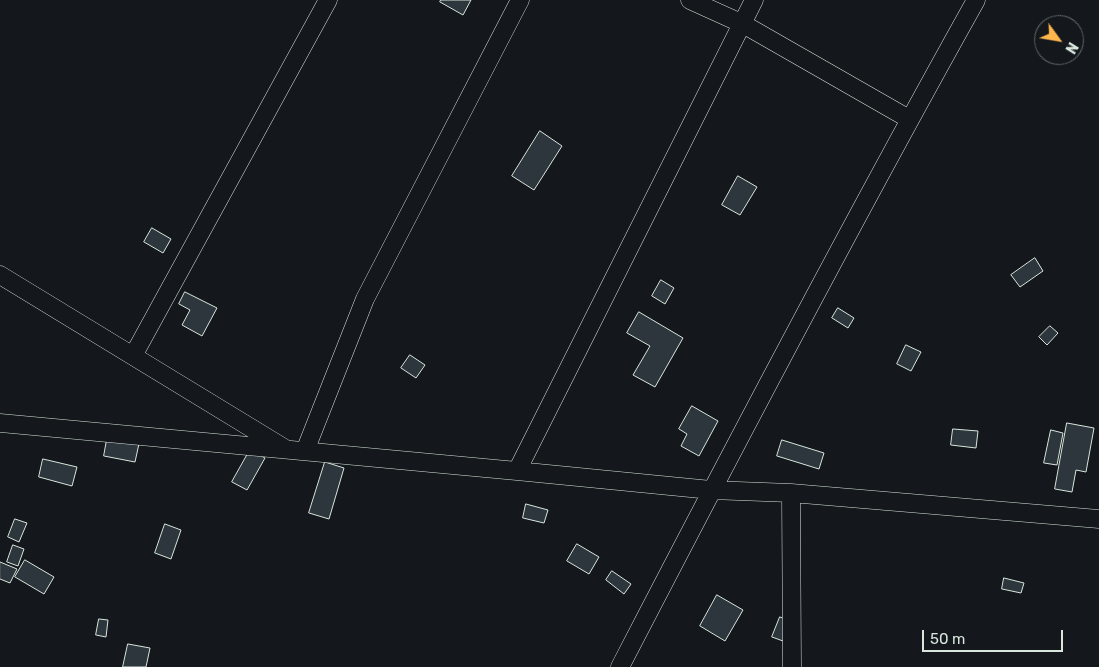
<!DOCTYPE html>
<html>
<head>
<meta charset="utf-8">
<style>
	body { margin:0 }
	#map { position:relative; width:1099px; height:667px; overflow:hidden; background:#14181c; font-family:Rubik,sans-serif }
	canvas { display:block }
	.north { position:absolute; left:1034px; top:15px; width:50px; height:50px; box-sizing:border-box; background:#14181c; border:1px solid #626a69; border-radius:50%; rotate:122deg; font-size:14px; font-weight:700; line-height:20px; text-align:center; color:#d8e6dc }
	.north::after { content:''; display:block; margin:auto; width:18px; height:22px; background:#ffb74d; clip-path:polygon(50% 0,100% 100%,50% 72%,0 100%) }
	.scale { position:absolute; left:922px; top:630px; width:141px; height:22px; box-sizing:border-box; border:2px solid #d8e6dc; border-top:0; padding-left:6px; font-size:15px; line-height:18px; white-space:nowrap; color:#d8e6dc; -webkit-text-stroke:4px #14181c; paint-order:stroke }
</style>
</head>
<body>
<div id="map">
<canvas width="1099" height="667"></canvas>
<div class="north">N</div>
<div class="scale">50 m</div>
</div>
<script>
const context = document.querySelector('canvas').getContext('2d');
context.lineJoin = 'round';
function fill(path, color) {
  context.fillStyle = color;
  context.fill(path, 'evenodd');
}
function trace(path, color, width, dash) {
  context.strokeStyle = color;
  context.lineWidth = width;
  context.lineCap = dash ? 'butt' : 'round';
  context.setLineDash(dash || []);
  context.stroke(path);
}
const building = new Path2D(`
	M441,0H471L463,15L440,2Z
	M540,131L562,146L534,190L512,176Z
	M738,176L757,187L740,215L722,205Z
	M152,228L171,239L163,253L144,242Z
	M1035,258L1043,271L1020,287L1011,275Z
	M661,280L674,288L665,304L652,296Z
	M185,292L217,308L202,336L182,325L190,310L179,304Z
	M838,308L854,318L848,328L832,318Z
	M639,312L683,338L655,387L633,375L650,346L627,333Z
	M1050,326L1058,333L1047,345L1039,337Z
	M906,345L921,352L911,371L897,364Z
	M410,355L425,365L416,378L401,368Z
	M692,406L718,421L699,456L681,446L687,434L679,429Z
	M1067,423L1094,428L1086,472L1076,470L1072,492L1055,489Z
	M953,429L978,431L976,448L951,445Z
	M1051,430L1063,433L1057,465L1044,463Z
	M108,434L140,439L135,462L104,456Z
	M782,440L824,453L819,469L777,456Z
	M250,450L265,458L247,490L232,482Z
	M43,459L77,467L72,486L39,477Z
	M325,462L344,468L329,519L309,513Z
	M526,504L548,510L544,523L523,518Z
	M15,519L27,523L19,542L8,537Z
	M165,524L181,530L171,559L155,553Z
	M577,544L599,557L589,574L567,561Z
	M13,545L24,549L18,566L7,562Z
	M25,560L54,577L44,594L15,577Z
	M0,562L17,569L10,583L0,579Z
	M612,571L631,584L624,594L606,580Z
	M1004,578L1024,583L1021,593L1002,589Z
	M717,595L743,610L725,641L700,626Z
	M780,617L791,621L783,641L772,637Z
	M99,619L108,620L106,637L96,635Z
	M128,644L150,648L146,667H123Z`);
const minor = new Path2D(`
	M690,0L743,24L909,119
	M0,275L284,448
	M133,356L328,0
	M0,423L517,471L711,490L791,493L1099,519
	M305,451L365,299L520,0
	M517,471L754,0
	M791,493L792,667
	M620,667C736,443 853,220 976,0`);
fill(building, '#2c363c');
trace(building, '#d8e6dc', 1);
trace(minor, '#d8e6dc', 19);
trace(minor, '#14181c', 18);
</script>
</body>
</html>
